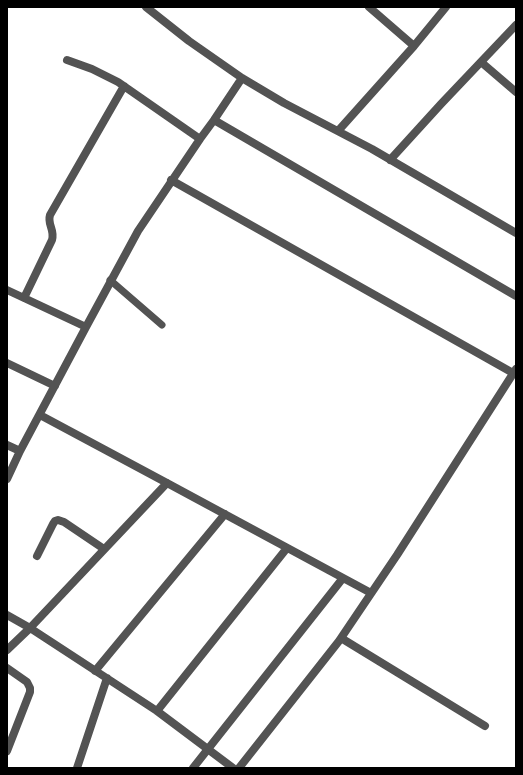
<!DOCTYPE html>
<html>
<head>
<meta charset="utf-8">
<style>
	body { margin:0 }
	#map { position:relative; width:523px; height:775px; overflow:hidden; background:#fff; font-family:"IBM Plex Sans",sans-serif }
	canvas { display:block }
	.frame { position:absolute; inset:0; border:8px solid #000; pointer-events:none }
</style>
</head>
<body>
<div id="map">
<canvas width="523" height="775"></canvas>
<div class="frame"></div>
</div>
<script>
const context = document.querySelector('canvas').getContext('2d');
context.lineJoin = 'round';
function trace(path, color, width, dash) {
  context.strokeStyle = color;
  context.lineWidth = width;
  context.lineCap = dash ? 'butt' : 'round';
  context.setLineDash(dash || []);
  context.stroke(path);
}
const service = new Path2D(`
	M110,280L162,325`);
const minor = new Path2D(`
	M146,7L189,41L242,78L284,103L372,149L516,233
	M369,7L414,46
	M67,60L92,69L118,82L200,139L214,120L242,78
	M481,62L516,92
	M214,120L516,296
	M338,131L414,46L446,7
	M390,160L441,104L516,25
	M171,180L513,373
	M7,290L86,327
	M24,298L52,240C55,229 47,225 50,215L124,86
	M7,363L55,386
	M40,415L167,483L371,593
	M7,445L20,451
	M7,479L20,451L86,327L138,231L200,139
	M37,556L53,524L55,521L58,520L64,522L104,549
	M7,615L30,628L157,711L233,768
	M341,638L485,726
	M7,650L30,628L167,483
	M7,668L27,682L30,688V692L7,751
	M95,671L225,514
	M157,711L287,548
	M77,768L107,678
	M193,768L343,578
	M239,768L339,641L397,555L516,369`);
trace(service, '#535353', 7);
trace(minor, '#535353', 8);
</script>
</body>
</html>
